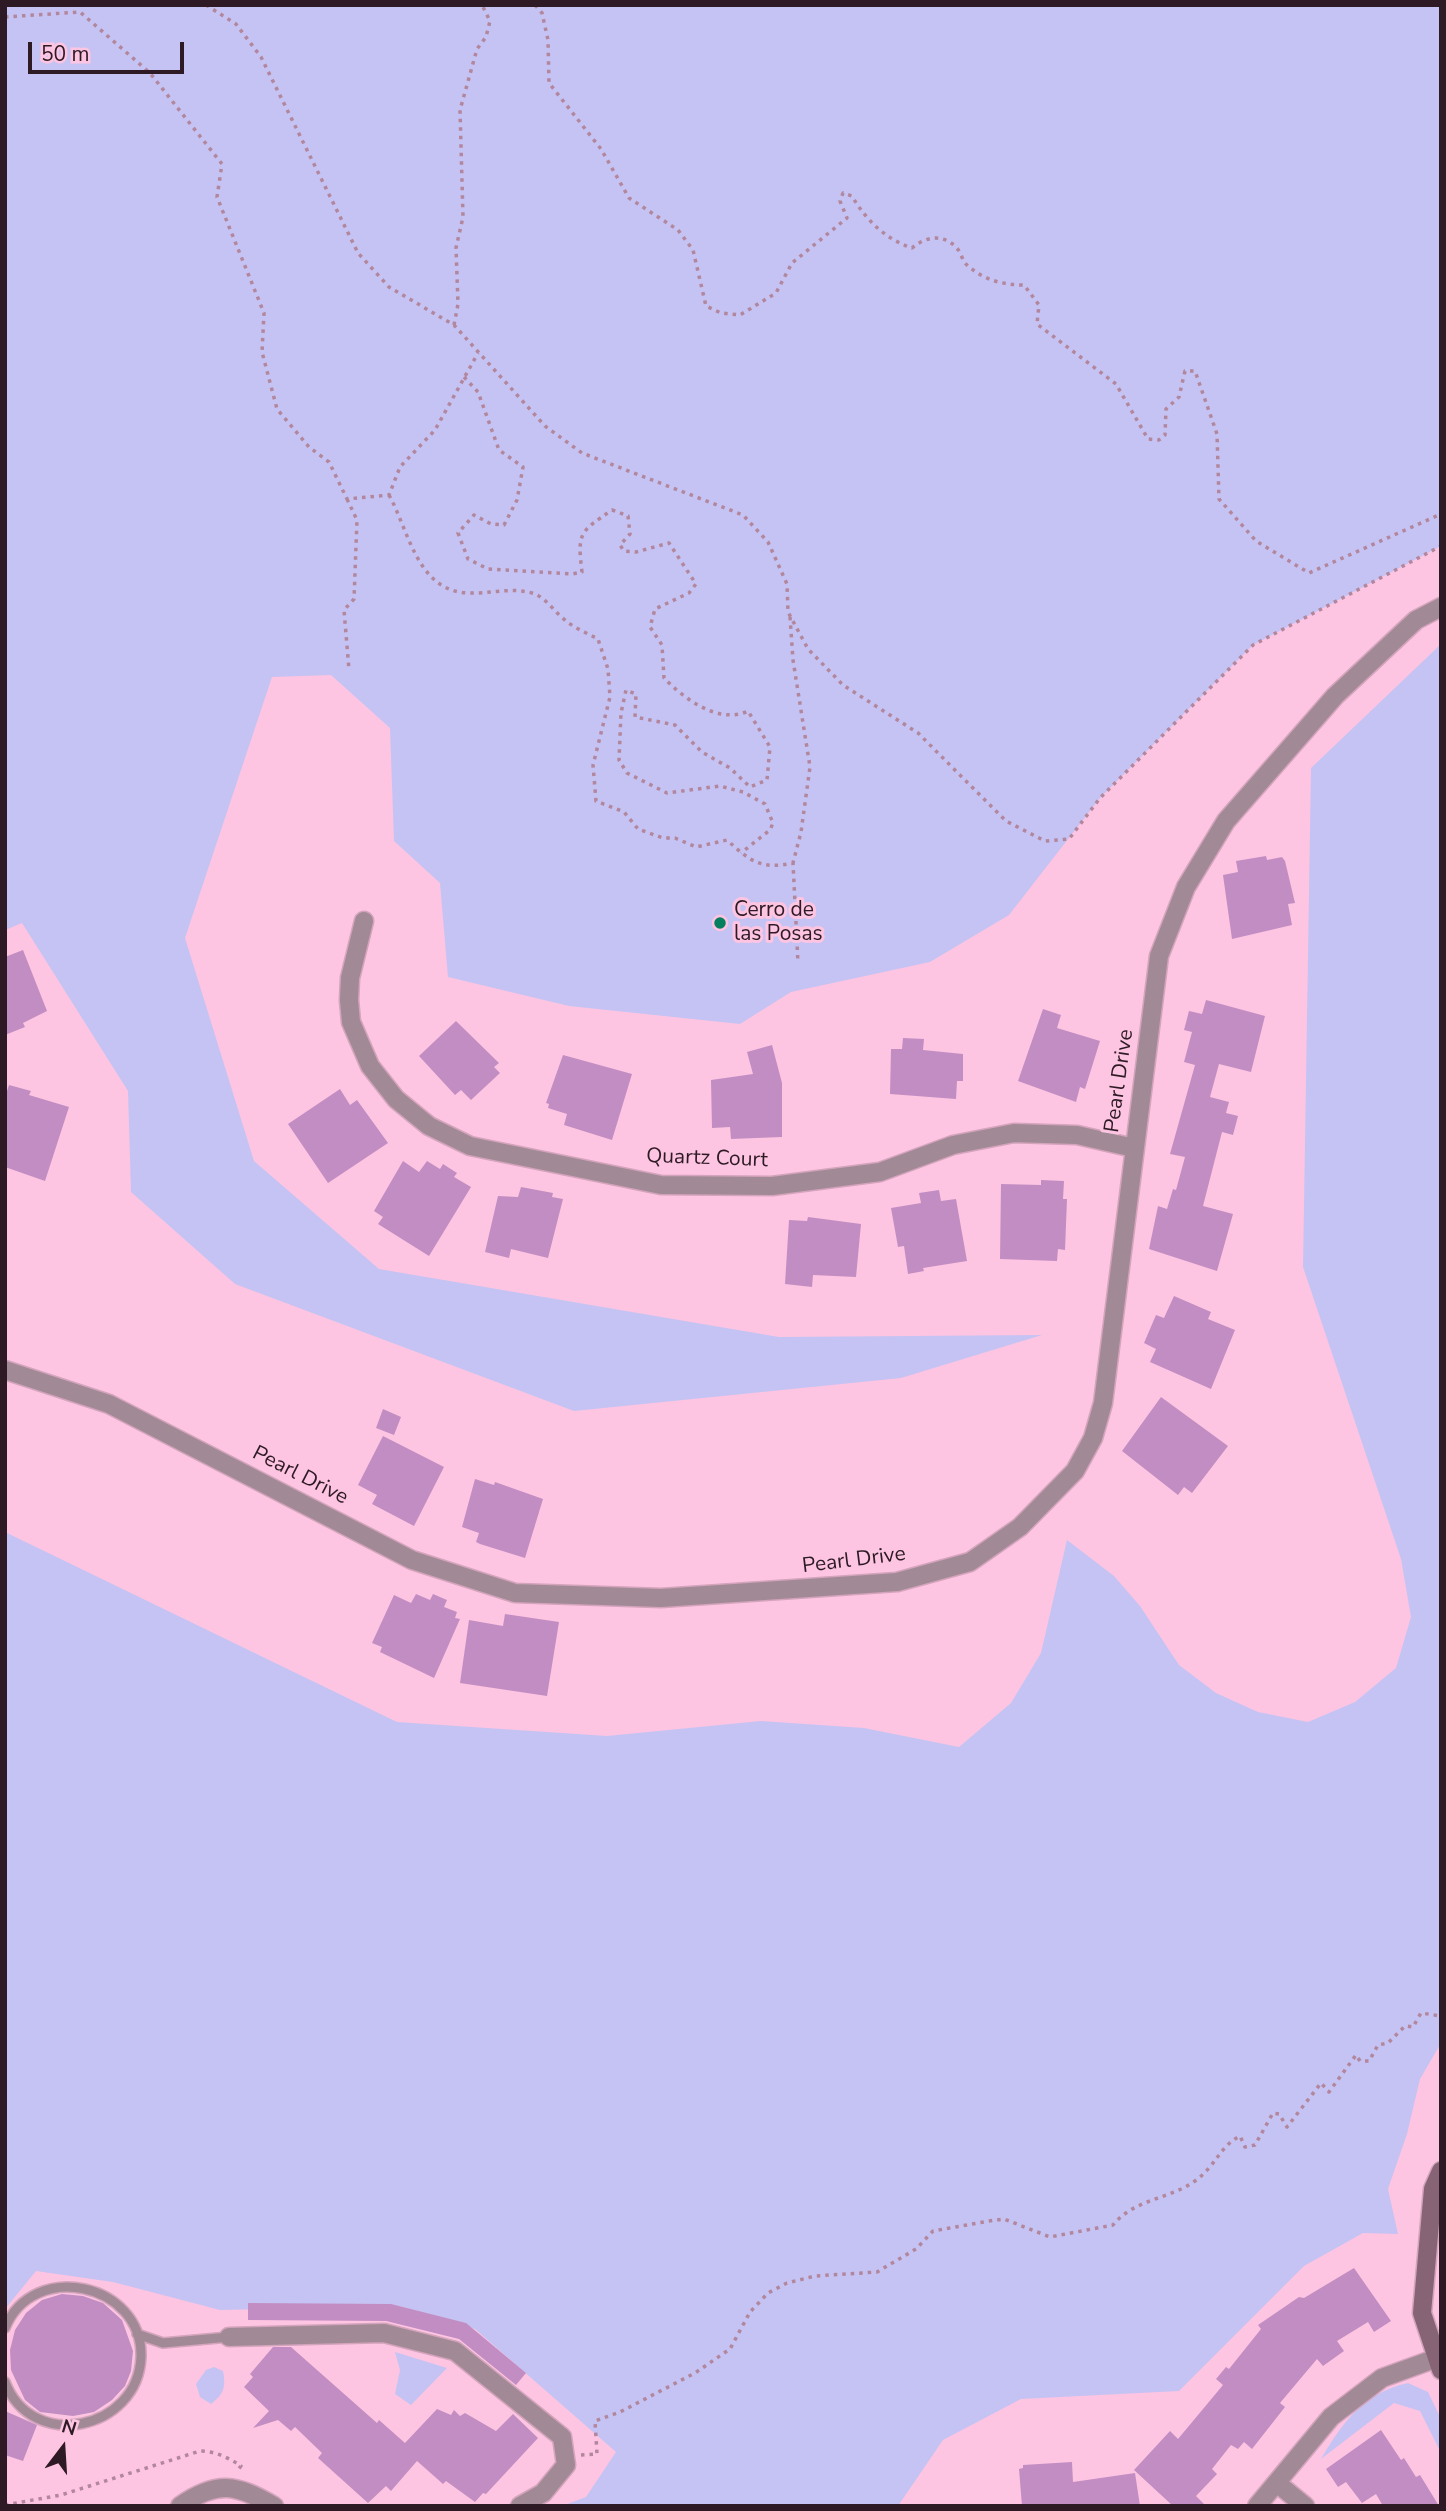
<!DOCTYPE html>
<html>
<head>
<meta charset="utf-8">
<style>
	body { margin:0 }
	#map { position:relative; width:1446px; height:2511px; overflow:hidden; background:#fdc5e2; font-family:"Nunito Sans",sans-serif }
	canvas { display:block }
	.frame { position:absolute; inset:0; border:7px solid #2e1a25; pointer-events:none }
	.north { position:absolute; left:28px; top:2413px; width:70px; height:70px; -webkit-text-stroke:5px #fdc5e2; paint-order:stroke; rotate:17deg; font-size:19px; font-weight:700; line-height:28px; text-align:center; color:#2e1a25 }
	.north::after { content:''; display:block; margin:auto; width:24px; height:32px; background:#2e1a25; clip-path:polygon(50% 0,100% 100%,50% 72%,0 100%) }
	.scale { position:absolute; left:28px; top:42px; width:156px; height:32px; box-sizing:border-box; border:4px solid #2e1a25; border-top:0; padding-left:9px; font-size:21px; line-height:24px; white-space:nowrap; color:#2e1a25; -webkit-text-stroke:5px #fdc5e2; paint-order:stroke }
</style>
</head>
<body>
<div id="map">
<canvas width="1446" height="2511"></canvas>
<div class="frame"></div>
<div class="north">N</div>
<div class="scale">50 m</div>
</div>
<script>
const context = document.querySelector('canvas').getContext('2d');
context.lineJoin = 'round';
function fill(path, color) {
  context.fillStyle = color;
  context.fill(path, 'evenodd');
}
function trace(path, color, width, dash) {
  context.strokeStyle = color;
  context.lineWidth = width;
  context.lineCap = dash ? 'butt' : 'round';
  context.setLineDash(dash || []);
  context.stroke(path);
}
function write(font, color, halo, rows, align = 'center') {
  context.font = font + ' "Nunito Sans",sans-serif';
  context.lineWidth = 6;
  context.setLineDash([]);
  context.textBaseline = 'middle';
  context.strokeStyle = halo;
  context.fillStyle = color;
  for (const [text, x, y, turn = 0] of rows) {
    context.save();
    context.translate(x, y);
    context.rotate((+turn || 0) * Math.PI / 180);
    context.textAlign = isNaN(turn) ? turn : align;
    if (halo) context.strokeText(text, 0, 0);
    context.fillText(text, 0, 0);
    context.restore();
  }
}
const green = new Path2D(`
	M5,5H1441V546L1253,645L1100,798L1009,915L930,962L791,992L740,1024L569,1006L448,977L440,883L394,841L390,728L331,675L272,677L185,938L254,1161L379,1269L779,1337L1042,1335L901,1378L574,1411L235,1284L131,1192L128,1091L22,923L5,930Z
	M1441,644V2043L1420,2079L1407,2134L1388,2189L1398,2234L1363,2233L1304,2266L1179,2391L1021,2399L943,2440L898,2506H562L586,2497L616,2452L475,2329L399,2306L220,2310L113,2282L36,2271L5,2309V1532L397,1722L607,1736L761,1721L864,1728L959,1747L1011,1703L1041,1653L1067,1540L1114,1576L1140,1606L1179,1665L1216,1693L1258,1712L1308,1722L1355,1702L1396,1668L1411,1617L1401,1559L1303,1267L1311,768Z
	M395,2352L447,2368L411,2405L395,2394L400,2370Z
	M214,2367L223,2371C226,2387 224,2394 211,2404L200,2397L196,2384L206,2370Z
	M1408,2383L1428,2392L1441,2419V2453L1420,2411L1394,2403L1321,2459C1343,2422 1363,2393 1408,2383Z`);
const building = new Path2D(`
	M1266,856L1267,860L1282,857L1285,861L1295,903L1288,904L1292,925L1232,939L1223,875L1238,872L1236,861Z
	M23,950L47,1011L23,1023L25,1027L5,1035V957Z
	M1206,1000L1265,1016L1251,1072L1219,1064L1210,1097L1229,1102L1226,1113L1238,1116L1233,1135L1222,1132L1203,1206L1233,1214L1217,1271L1149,1249L1158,1206L1167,1209L1173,1189L1176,1190L1185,1157L1170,1154L1195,1065L1184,1062L1192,1032L1184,1030L1189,1011L1202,1014Z
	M1043,1009L1061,1015L1057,1028L1100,1041L1085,1089L1080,1087L1076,1102L1018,1081Z
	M456,1021L499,1063L494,1067L500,1073L471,1100L461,1090L455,1095L419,1056Z
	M903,1038L924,1039L923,1050L963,1054V1081H957L956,1099L890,1094L891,1049H902Z
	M772,1045L782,1083V1137L731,1139L730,1127L712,1128L711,1080L753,1074L747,1052Z
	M563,1055L632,1074L612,1140L564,1125L567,1114L548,1108L549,1104L546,1103Z
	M9,1085L31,1091L29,1095L69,1107L45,1181L5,1167V1097Z
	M340,1089L350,1105L357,1100L388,1143L328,1183L288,1124Z
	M403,1161L419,1172L427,1161L440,1169L443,1164L457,1173L454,1177L471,1187L429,1256L378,1224L383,1217L374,1211Z
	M1041,1180L1064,1181L1063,1199H1067L1065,1250L1058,1249L1057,1261L1000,1259L1001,1184L1041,1185Z
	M521,1187L553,1193L552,1197L563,1199L548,1258L511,1249L509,1258L485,1252L498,1196L518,1197Z
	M939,1190L941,1201L956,1199L967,1261L923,1268L924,1271L908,1274L904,1246L898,1247L891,1208L921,1203L919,1193Z
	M808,1217L861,1224L856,1277L813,1275L812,1287L785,1284L789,1220L807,1221Z
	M1174,1296L1211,1312L1208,1319L1235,1330L1211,1389L1150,1362L1156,1349L1144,1343L1156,1315L1164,1318Z
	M1161,1397L1228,1446L1192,1493L1184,1487L1178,1495L1122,1451Z
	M383,1409L401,1417L394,1435L376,1428Z
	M383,1436L444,1467L414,1526L372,1504L377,1495L358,1485Z
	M475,1479L494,1485L495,1482L543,1499L525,1558L480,1544L476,1542L479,1533L462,1527Z
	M416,1594L430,1600L433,1594L447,1600L444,1607L457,1612L455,1618L460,1619L434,1678L380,1652L382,1647L372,1643L394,1595L411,1603Z
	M505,1614L559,1622L547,1696L460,1683L469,1620L503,1626Z
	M1354,2268L1391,2321L1374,2332L1368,2322L1337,2341L1344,2351L1323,2366L1317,2359L1280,2403L1285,2407L1252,2449L1244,2442L1238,2449L1231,2445L1212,2469L1217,2474L1196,2496L1206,2506H1173L1134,2470L1170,2431L1178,2439L1223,2385L1216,2379L1226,2367L1229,2369L1261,2329L1258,2325L1299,2297L1304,2298Z
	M62,2294L83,2296L103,2303L122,2320L133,2351L131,2371L125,2386L112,2400L94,2412L73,2416L40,2412L25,2400L11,2370L10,2350L15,2330L26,2313L42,2300Z
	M248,2303L391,2304L466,2323L526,2373L516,2385L459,2339L386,2321L248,2320Z
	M273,2347H291L377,2423L379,2420L405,2443L437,2409L451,2415L454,2410L460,2416L465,2413L496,2431L513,2414L538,2438L486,2494L483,2493L475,2502L446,2481L443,2484L417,2461L391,2491L386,2486L368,2503L318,2458L322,2453L295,2427L291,2431L278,2420L253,2428L269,2411L244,2387L253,2377L250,2374Z
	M5,2411L37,2425L23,2461L5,2455Z
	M1381,2430L1401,2460L1404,2458L1416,2477L1420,2475L1439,2506H1383L1376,2494L1362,2503L1346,2482L1338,2487L1326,2469Z
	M1072,2462L1073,2482L1135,2473L1140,2506H1022L1019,2469L1023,2468V2465Z`);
const path = new Path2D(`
	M206,5L236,24L261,57L358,253L389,287L454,325L545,426L582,453L743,515L768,542L787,584L788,612L808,649L843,685L918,733L1006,821L1045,841L1069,839L1100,798L1253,645L1441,546
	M535,5L542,13L548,40L549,83L601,149L629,198L678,230L693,250L706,306L721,313L740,315L776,293L792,263L847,218L840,201L843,193L852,196C866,220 885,239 912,248C925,237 942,233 956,247C961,252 962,261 968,266C984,280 1003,285 1024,285L1039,305L1037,324L1116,384L1148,439L1159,440L1165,435L1166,409L1179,397L1185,371H1195L1217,434L1219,499L1256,541L1309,573L1441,514
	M5,17L80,12L150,73L222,164L217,197L264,313L262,352L277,409L309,447L329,462L347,499L389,495L400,467L435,430L478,353
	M454,325L458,304L456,248L463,217L460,110L477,49L486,37L490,21L482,5
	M464,377L478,392L499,450L523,467L517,500L504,525L491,524L474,515L458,533L468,559L488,569L572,574L582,572C577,532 580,532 612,510L628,516L630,534L620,545L624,551L636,552L669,543L696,584L689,593L655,609L650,627L662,645L664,678C683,698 719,725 748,711L770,747L767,780L750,787L730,768L702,752L675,725L635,717L636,694L626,690L621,713L619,760L627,773L667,793L720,786L743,792L765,804L773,823L770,830L741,853
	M389,495C409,531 417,591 468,593C489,594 511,587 532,593C546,597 554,612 565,620C574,628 587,633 598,639L608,669L610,697L593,765L596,801L624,812L638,829L663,838H675L696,847L727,840C750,861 761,870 793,863L798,963
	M347,499L357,520L354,599L344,610L349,670
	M790,617L793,660L810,767L801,832L793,863
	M581,2455L597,2454L595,2421L620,2412L695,2373L730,2349L750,2312L768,2293L787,2283L815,2276L877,2272L916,2249L933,2231L989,2221L1004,2219L1050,2237L1113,2225C1134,2199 1170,2199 1195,2181C1216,2166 1219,2147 1240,2136L1245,2147L1255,2145L1273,2113L1279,2114L1287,2127L1321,2083L1329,2092L1356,2055L1360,2061H1369L1378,2045L1388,2043L1405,2026L1413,2027L1421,2013L1441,2016
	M5,2505L61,2495L200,2451C215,2451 229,2458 241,2466L237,2471`);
const lane = new Path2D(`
	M5,2328C33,2259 143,2283 141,2357C138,2430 32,2453 5,2382
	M137,2334L163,2343L229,2337`);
const street = new Path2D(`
	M364,921L350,978L349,1000L351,1022L370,1066L396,1099L429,1126L470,1146L661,1185L772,1186L880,1172L953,1145L1014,1133L1077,1135L1134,1148
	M5,1370L109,1404L412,1560L515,1593L661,1598L897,1582L970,1562L1020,1527L1075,1471L1093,1438L1103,1403L1159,956L1186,887L1226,821L1335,696L1416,620L1441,607
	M229,2337L384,2333L455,2351L562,2437L566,2465L543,2493L520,2506
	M1278,2484L1305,2506
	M180,2506C217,2480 236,2484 274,2506
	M1257,2506L1331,2417L1382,2378L1437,2358`);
const secondary = new Path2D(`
	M1441,2171L1433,2189L1422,2313L1441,2370`);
const markers = [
	[720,923,7,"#057f5e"]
];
const poiNames = [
	["Cerro de",734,911],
	["las Posas",734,935]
];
const streetNames = [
	["Pearl Drive",1120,1081,-82],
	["Quartz Court",707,1159,2],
	["Pearl Drive",300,1476,27],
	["Pearl Drive",854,1561,-7]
];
fill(green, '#c5c3f3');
fill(building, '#c28dc2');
trace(lane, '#d4a3bc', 12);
trace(street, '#d4a3bc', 21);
trace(secondary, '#d4a3bc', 21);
trace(path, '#b2879d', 3.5, [3.5, 5]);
trace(lane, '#a18a96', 9);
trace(street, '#a18a96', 18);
trace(secondary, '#866476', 18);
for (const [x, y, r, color] of markers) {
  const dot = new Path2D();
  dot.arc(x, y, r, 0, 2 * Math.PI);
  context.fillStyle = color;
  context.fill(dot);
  trace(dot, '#fdc5e2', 2.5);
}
write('21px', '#2e1a25', '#fdc5e2', poiNames, 'left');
write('21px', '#2e1a25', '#fdc5e2', streetNames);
</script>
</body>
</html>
